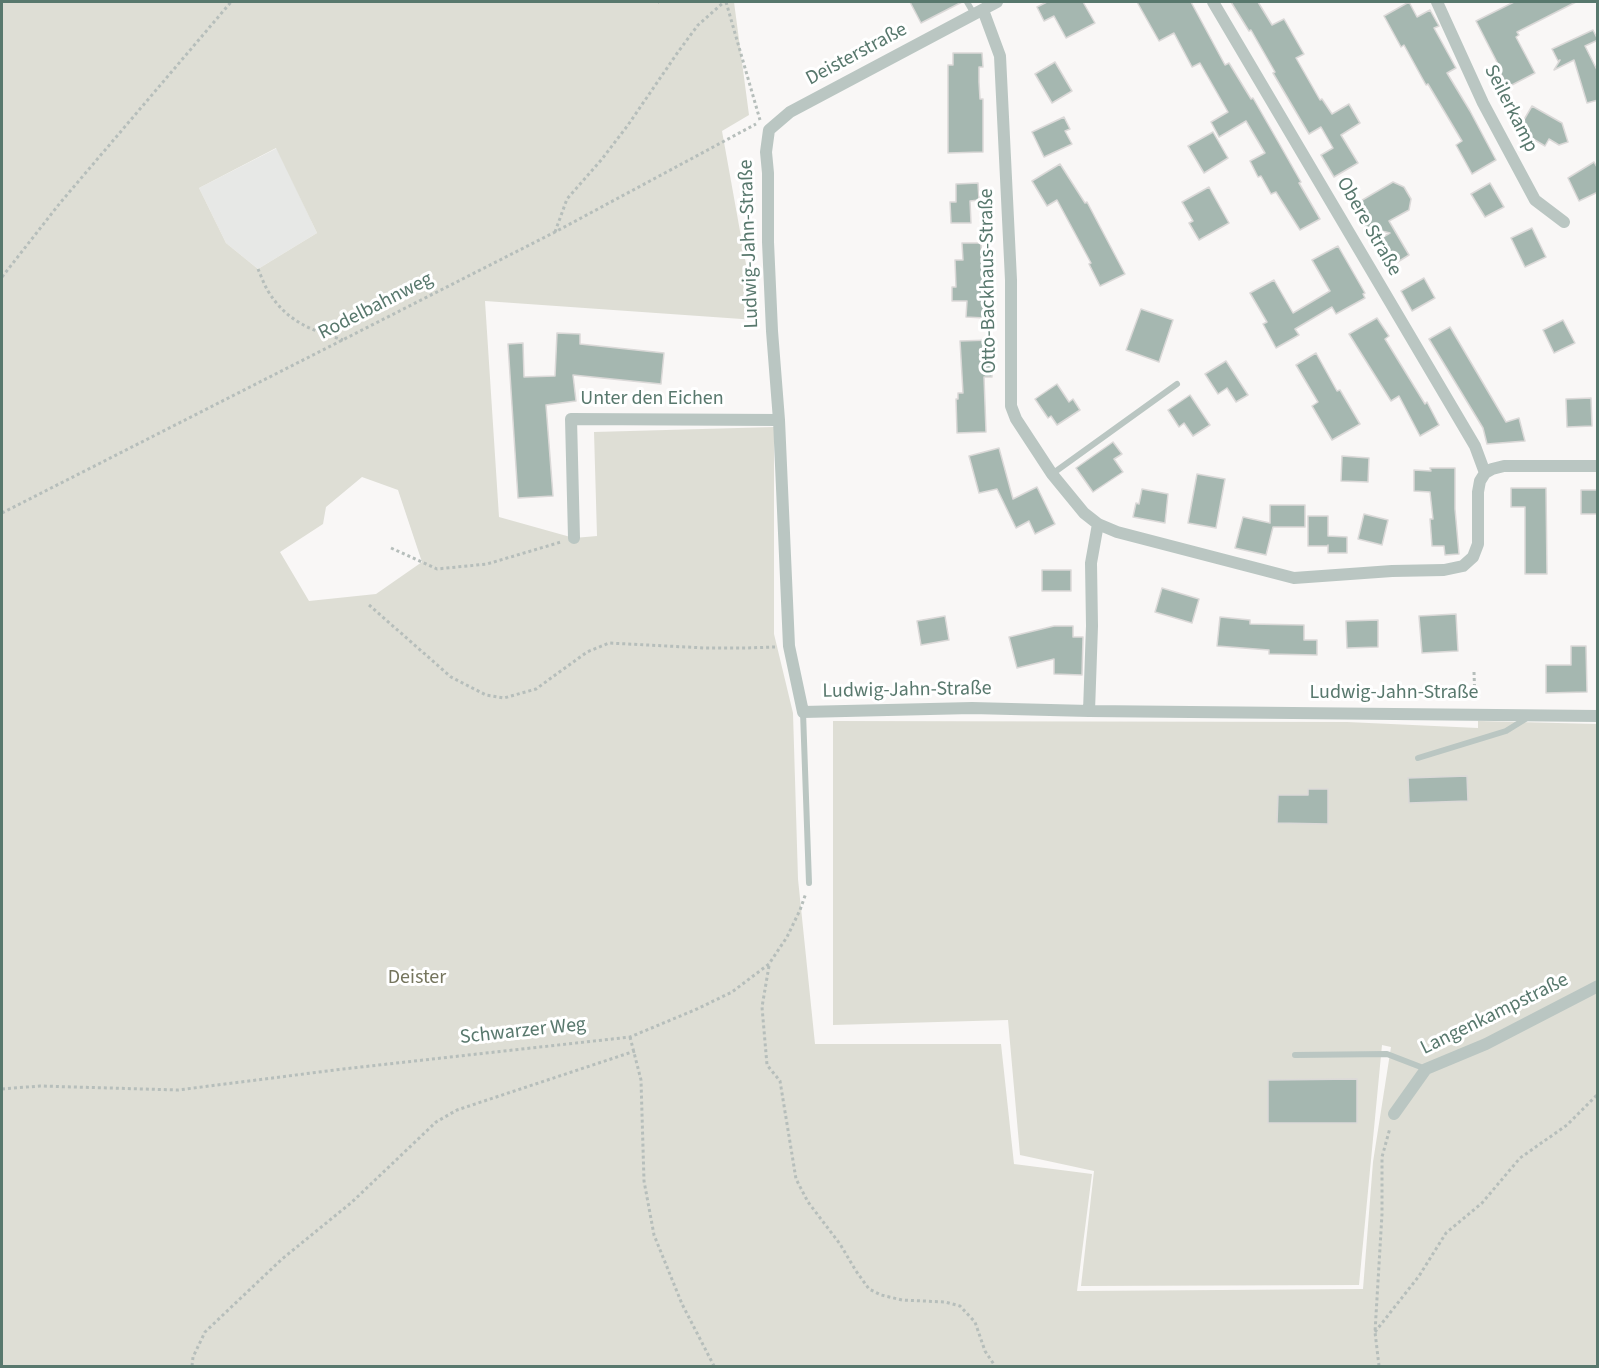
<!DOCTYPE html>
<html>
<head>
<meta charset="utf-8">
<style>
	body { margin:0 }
	#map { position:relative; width:1599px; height:1368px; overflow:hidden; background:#f9f7f6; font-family:"Source Sans 3",sans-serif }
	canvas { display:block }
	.frame { position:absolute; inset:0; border:3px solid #58786d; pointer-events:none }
</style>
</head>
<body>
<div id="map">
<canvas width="1599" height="1368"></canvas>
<div class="frame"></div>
</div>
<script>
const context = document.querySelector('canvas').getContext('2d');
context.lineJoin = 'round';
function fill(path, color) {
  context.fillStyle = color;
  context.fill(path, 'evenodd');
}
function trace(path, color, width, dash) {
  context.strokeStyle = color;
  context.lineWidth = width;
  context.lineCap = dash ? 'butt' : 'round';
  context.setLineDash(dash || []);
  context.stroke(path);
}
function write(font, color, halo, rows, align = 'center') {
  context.font = font + ' "Source Sans 3",sans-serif';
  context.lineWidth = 6;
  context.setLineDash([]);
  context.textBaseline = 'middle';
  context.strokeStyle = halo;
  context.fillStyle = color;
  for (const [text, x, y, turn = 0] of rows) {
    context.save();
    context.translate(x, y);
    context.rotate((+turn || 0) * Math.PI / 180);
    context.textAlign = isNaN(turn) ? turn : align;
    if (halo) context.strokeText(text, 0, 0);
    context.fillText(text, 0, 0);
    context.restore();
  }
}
const built = new Path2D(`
	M277,148L317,233L258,269L226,243L199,188Z`);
const green = new Path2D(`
	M2,2H734L749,115L722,131L756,320L485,301L499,517L574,538L597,536L594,432L774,427V634L793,713L798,879L815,1044H1001L1014,1164L1092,1174L1077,1291L1363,1289L1373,1162L1391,1047L1382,1045L1359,1285L1081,1286L1094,1171L1020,1155L1008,1020L833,1025V721L1347,722L1478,728V721L1597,724V1366H2ZM276,148L317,233L258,269L226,243L199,188ZM362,477L398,490L422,562L376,594L309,601L280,552L323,524L326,507Z`);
const building = new Path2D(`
	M910,2H962L921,23Z
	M1047,2H1083L1095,23L1066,38L1054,16L1044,21L1037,7Z
	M1137,2H1191L1225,65L1229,63L1251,99L1253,98L1280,145L1301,182L1299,183L1320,219L1300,230L1276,192L1271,194L1261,176L1258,177L1250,161L1265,153L1246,121L1219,137L1211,122L1228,112L1200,63L1192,67L1174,33L1159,41Z
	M1231,2H1258L1272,25L1284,19L1304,54L1296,58L1320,100L1322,99L1332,114L1349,104L1360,123L1341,135L1358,163L1334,177L1321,155L1333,148L1321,127L1309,134L1273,73L1275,72L1251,30L1249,31Z
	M1409,2L1417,17L1430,10L1439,26L1434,28L1456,68L1447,73L1470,111L1496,160L1472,174L1456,145L1462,141L1428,84L1426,85L1404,45L1401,47L1384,16Z
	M1514,2H1576L1517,32L1519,35L1516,37L1535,73L1508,87L1497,67L1499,66L1476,21Z
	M1593,30L1598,40L1585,46L1598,72V100L1587,103L1574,60L1554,70L1560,60L1558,61L1552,49Z
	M953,53H982L983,67H979V82L980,99H983V152L948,153V65H953Z
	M1055,62L1072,91L1052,103L1035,74Z
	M1532,106L1562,123L1568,142L1559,145L1549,139L1545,146L1518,130Z
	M1064,117L1070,129L1065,131L1072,144L1044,157L1032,132Z
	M1213,132L1228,158L1204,173L1188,146Z
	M1594,162L1598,169V192L1579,201L1568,178Z
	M1060,164L1085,203L1087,202L1125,274L1100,286L1089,264L1091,263L1057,200L1047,206L1032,181Z
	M1393,182L1404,187L1411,199L1409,210L1389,221L1409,255L1388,268L1373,243L1390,233L1365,227L1356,210L1359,202Z
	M978,183L979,200L970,201L971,223H951L950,202H956V184Z
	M1490,183L1504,207L1485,217L1471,194Z
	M1209,187L1229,223L1199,240L1189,223L1193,221L1182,202Z
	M1532,228L1546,257L1525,267L1511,238Z
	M962,243H981L983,290H986L985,318L966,317L967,301H952V287H956L955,260H963Z
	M1338,246L1365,293L1363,294L1365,298L1336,314L1332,307L1295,329L1299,335L1276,348L1263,324L1267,322L1250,293L1274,280L1293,313L1330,291L1312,260Z
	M1424,278L1435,298L1412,311L1401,291Z
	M1141,309L1173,320L1159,362L1126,350Z
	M1377,318L1389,336L1385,339L1425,404L1427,402L1439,425L1420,436L1399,396L1391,401L1349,334Z
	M1563,320L1575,343L1554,353L1543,330Z
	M1450,327L1506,422L1519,418L1525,441L1487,444L1483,428L1429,339Z
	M557,333L580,334V344L664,353L661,384L573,375L576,401L546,405L553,496L518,498L508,344L523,343L524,377L555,376Z
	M990,340L992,377H984L986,432L957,433L956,399H958V393H963L960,341Z
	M1316,353L1337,391L1340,390L1360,424L1332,440L1312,406L1318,402L1296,365Z
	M1226,361L1248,395L1236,402L1227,388L1218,394L1205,374Z
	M1057,384L1069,402L1073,399L1080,410L1057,425L1051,416L1048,418L1035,399Z
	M1190,395L1210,425L1193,436L1184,423L1179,427L1168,410Z
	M1591,398L1592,426L1567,427L1566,399Z
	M1113,442L1122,454L1114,459L1123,472L1093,492L1076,468Z
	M999,448L1013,499L1037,487L1055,524L1035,534L1029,521L1016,528L997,489L979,493L969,456Z
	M1342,456L1369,458L1368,482L1341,481Z
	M1430,468H1455V509L1459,554L1445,555L1444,546H1432L1430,519H1433L1430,492L1414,491V470L1431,471Z
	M1197,474L1225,479L1216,528L1188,523Z
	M1511,488H1546L1547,574H1525V507H1511Z
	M1142,489L1168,494L1165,523L1133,517L1136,503L1139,504Z
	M1581,490H1598V514H1581Z
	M1270,505H1305V527H1273L1266,555L1235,548L1243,517L1270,523Z
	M1364,514L1388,520L1382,545L1358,539Z
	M1308,516H1328V536L1347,537V553H1328V545V546H1308Z
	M1042,570H1071V591H1042Z
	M1162,588L1199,599L1192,623L1155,612Z
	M1456,614L1458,651L1422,653L1419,616Z
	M945,616L949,640L921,645L917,621Z
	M1220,617L1250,620V624L1304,625V640H1317V655L1269,654V650L1217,646Z
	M1378,620V647L1347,648L1346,621Z
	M1054,626H1073V637H1083L1082,675L1054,674V659L1017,668L1009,637Z
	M1571,646H1586L1587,692L1546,693V665H1571Z
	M1467,776L1468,801L1409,803L1408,778Z
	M1308,789H1328V824L1277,823L1278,795H1308Z
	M1357,1079V1123H1268V1080Z`);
const path = new Path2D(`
	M658,2H659
	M726,2L760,120
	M555,232L567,199L602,159L628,125L678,52L698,25L724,2
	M258,269C261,276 264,284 268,291C287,322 311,330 343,340
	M2,277L60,203L231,2
	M2,513L555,232L756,124
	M391,548L437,569L487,564L561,542
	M369,605L451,677L486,695L504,698L536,689L587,652L609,643L705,648H746L775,647
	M1474,672L1475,701
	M769,966L762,1007L767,1065L780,1081L796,1179L808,1202L840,1244L856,1271L869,1289L881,1295L902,1300L945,1302L960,1306L975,1322L985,1351L995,1366
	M630,1037L641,1080L644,1181L654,1235L682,1304L714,1366
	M2,1089L40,1086L178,1090L343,1069L630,1037L697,1009L732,992L769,964L787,937L800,910L806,893
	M1375,1332L1419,1276L1446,1233L1482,1203L1520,1158L1567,1125L1598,1094
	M192,1366L193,1357L205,1332L282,1259L352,1202L436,1122L457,1110L635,1051
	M1379,1366L1375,1332L1382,1214V1157L1390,1128`);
const service = new Path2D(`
	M967,2L974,14
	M1052,474L1177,384
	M803,712L809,883
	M1418,758L1506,731L1527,718
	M1295,1055L1387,1054L1426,1069`);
const minor = new Path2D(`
	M997,2L790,112L769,130L766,152L768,173V242L772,331L779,420L789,646L803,712L972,708L1089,711L1598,716
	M1213,2L1475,446L1485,473
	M1437,2L1483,103L1535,200L1564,222
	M983,10L1000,56L1011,280V406L1016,419L1052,474L1084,513L1098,524L1117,532L1294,578L1392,571L1444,570L1463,566L1473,557L1478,544V492L1480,481L1485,473L1492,469L1504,466H1598
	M574,538L571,419L779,420
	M1089,711L1092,626L1091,563L1098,524
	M1394,1114L1426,1069L1486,1044L1598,986`);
const streetNames = [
	["Deisterstraße",857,55,-28],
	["Seilerkamp",1510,109,63],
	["Obere Straße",1368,227,60],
	["Ludwig-Jahn-Straße",750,244,-92],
	["Otto-Backhaus-Straße",989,281,-91],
	["Rodelbahnweg",376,307,-27],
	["Unter den Eichen",652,400],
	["Ludwig-Jahn-Straße",907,691,-1],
	["Ludwig-Jahn-Straße",1394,694],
	["Langenkampstraße",1495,1015,-26],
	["Schwarzer Weg",523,1032,-6]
];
const parkNames = [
	["Deister",417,979]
];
fill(built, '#e7e8e6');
fill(green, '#deded5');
fill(building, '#a5b7b0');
trace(building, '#dbd9d8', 1.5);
trace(path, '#b6bebb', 3, [3, 3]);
trace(service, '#bac6c2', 6);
trace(minor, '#bac6c2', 12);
write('20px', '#58786d', '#fff', streetNames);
write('20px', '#75755d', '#fff', parkNames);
</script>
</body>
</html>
